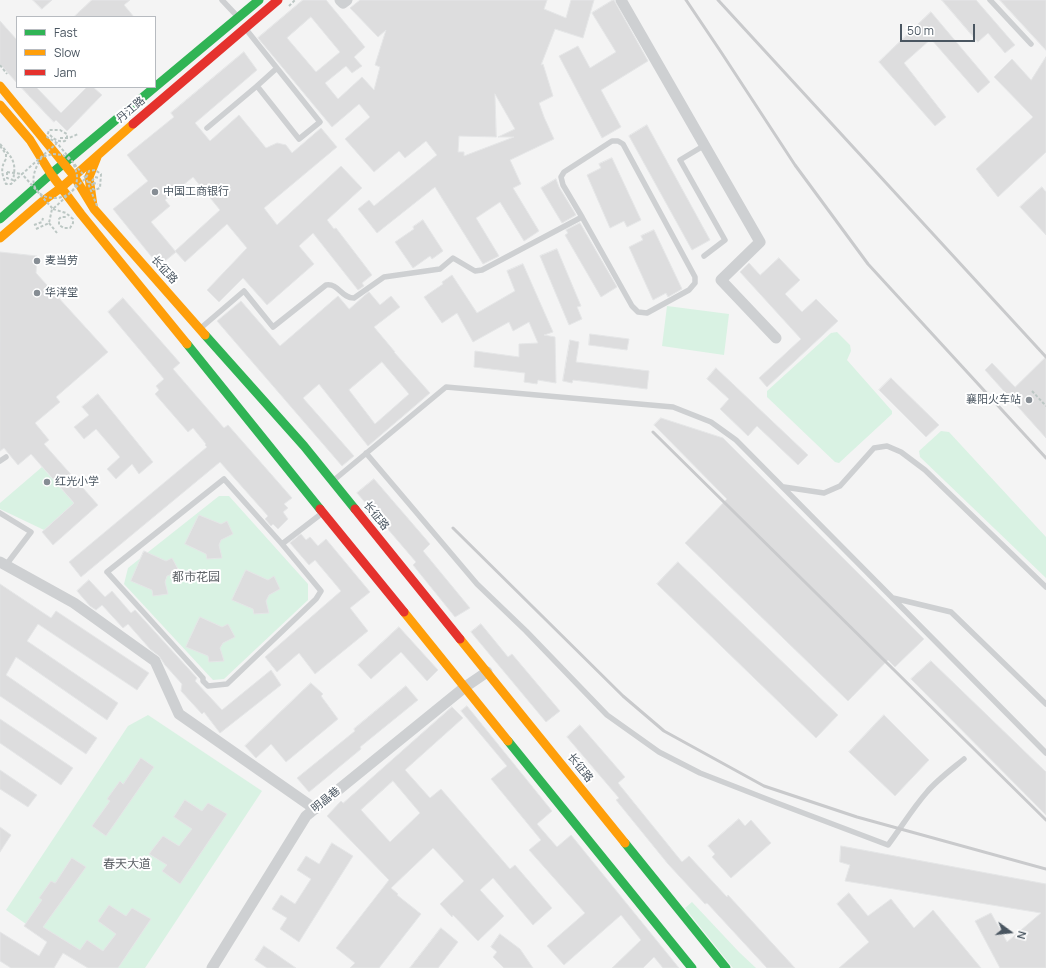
<!DOCTYPE html>
<html>
<head>
<meta charset="utf-8">
<style>
	body { margin:0 }
	#map { position:relative; width:1046px; height:968px; overflow:hidden; background:#f4f4f4; font-family:Manrope,sans-serif }
	canvas { display:block }
	.legend { position:absolute; left:16px; top:16px; width:140px; height:72px; box-sizing:border-box; background:#fff; border:1px solid #b7bbc0; margin:0; padding:5px 7px; list-style:none; font-size:12px; color:#4a5661 }
	.legend li { display:flex; align-items:center; gap:8px; height:20px }
	.legend b { width:20px; border:1px solid #b7bbc0 }
	.north { position:absolute; left:990px; top:912px; width:40px; height:40px; -webkit-text-stroke:3px #fff; paint-order:stroke; rotate:105deg; font-size:11px; font-weight:700; line-height:16px; text-align:center; color:#4a5661 }
	.north::after { content:''; display:block; margin:auto; width:14px; height:18px; background:#4a5661; clip-path:polygon(50% 0,100% 100%,50% 72%,0 100%) }
	.scale { position:absolute; left:900px; top:24px; width:75px; height:18px; box-sizing:border-box; border:2px solid #4a5661; border-top:0; padding-left:5px; font-size:12px; line-height:14px; white-space:nowrap; color:#4a5661; -webkit-text-stroke:3px #fff; paint-order:stroke }
</style>
</head>
<body>
<div id="map">
<canvas width="1046" height="968"></canvas>
<ul class="legend">
<li><b style="height:5px;background:#30b455"></b>Fast</li>
<li><b style="height:5px;background:#ff9f0a"></b>Slow</li>
<li><b style="height:5px;background:#e5322d"></b>Jam</li>
</ul>
<div class="north">N</div>
<div class="scale">50 m</div>
</div>
<script>
const context = document.querySelector('canvas').getContext('2d');
context.lineJoin = 'round';
function fill(path, color) {
  context.fillStyle = color;
  context.fill(path, 'evenodd');
}
function trace(path, color, width, dash) {
  context.strokeStyle = color;
  context.lineWidth = width;
  context.lineCap = dash ? 'butt' : 'round';
  context.setLineDash(dash || []);
  context.stroke(path);
}
function write(font, color, halo, rows, align = 'center') {
  context.font = font + ' Manrope,"Noto Sans SC",sans-serif';
  context.lineWidth = 4;
  context.setLineDash([]);
  context.textBaseline = 'middle';
  context.strokeStyle = halo;
  context.fillStyle = color;
  for (const [text, x, y, turn = 0] of rows) {
    context.save();
    context.translate(x, y);
    context.rotate((+turn || 0) * Math.PI / 180);
    context.textAlign = isNaN(turn) ? turn : align;
    if (halo) context.strokeText(text, 0, 0);
    context.fillText(text, 0, 0);
    context.restore();
  }
}
const green = new Path2D(`
	M667,306L729,314L724,355L662,346Z
	M837,332L850,345L851,351L847,360L892,411V414L839,463L835,462L767,397V391L831,333Z
	M941,431L949,432L1046,537V578L920,457L919,451Z
	M42,467L74,503L44,530L0,509V503Z
	M219,496H229L308,584V600L224,679L213,680L124,584L128,568Z
	M148,715L262,791L145,968H89L6,910L128,726Z
	M692,902L739,952L756,968H733L685,908Z`);
const building = new Path2D(`
	M33,0H52L42,9Z
	M92,0H130L124,5L134,17H74Z
	M303,0H326L365,47L354,57L362,66L352,73L346,66L325,83L338,99L362,77L374,90L380,67L375,65L386,30L378,37L350,8L360,0H547L544,9L566,18L571,0H594L583,38L555,29L541,65L543,64L553,96L539,103L544,117L554,139L510,160L521,184L513,188L539,231L524,241L500,202L476,218L499,256L483,264L435,187L377,233L358,209L369,200L374,206L437,155L426,141L405,158L399,151L374,172L345,139L370,117L359,104L332,127L258,38ZM311,17L340,52L316,72L287,38ZM495,94L515,129L498,137H514L464,156V152H458L459,136L496,137Z
	M613,0H614L648,61L601,90L621,127L602,138L559,56L578,46L590,68L616,52L592,13Z
	M942,0H976L1015,45L1005,53L988,33L978,42Z
	M1000,0H1046V50Z
	M931,12L990,82L978,93L931,39L904,63L946,117L935,126L879,62Z
	M0,21L17,40V83L0,64Z
	M244,52L257,70L195,123L210,141L239,115L266,148L277,143L286,145L292,153L321,128L337,147L264,208L277,225L341,166L362,188L327,220L334,229L336,228L372,275L362,283L364,286L358,290L313,233L299,246L314,264L267,305L243,278L219,302L207,290L247,248L227,224L185,262L175,251L220,210L193,177L165,200L170,206L151,222L176,252L159,266L113,209L148,181L127,155L174,117L171,113Z
	M1046,57V152L998,197L976,169L1033,117L994,77L1012,59L1031,80Z
	M21,87H36L61,113L87,87H93L102,95L67,131L56,120L54,122Z
	M647,125L710,240L692,250L629,136Z
	M612,158L641,220L627,227L624,221L610,228L587,175L601,168L599,164Z
	M556,179L559,187L576,215L562,223L541,188Z
	M1042,187L1046,192V235L1020,207Z
	M423,220L443,251L432,259L430,256L413,268L395,242L414,229L413,227Z
	M580,223L617,287L601,297L565,235L568,233L566,230Z
	M654,230L682,289L668,297L666,293L653,300L629,247L643,240L641,236Z
	M557,249L581,306L577,307L582,319L569,325L540,256Z
	M0,252L37,256L36,273L108,352L56,397L60,402L35,423L49,440L44,444L98,505L53,545L42,532L74,503L31,454L18,465L4,448L0,451Z
	M779,258L800,280L785,294L802,312L816,299L838,321L767,387L759,378L801,339L740,272L749,263L760,275Z
	M523,264L553,332L544,335L555,337L556,383L538,380L537,384L524,382L525,373L474,367L475,351L519,357V344L538,343L529,322L513,331L509,322L473,342L457,313L442,323L424,297L443,284L442,282L452,275L477,313L515,291L507,271Z
	M369,292L380,305L391,296L400,307L374,327L395,352H394L430,393L368,446L319,384L303,398L354,456L342,466L217,321L241,301L280,346L338,296L349,309ZM382,362L409,394L375,424L349,390Z
	M123,298L180,363L173,369L224,428L228,425L292,498L284,504L288,508L283,512L288,519L278,529L273,524L271,526L265,519L268,516L220,462L81,577L69,562L207,447L205,445L206,444L193,428L188,432L155,394L159,390L156,386L164,379L108,312Z
	M590,334L629,339L627,350L589,345Z
	M570,340L579,342L576,362L649,371L647,389L573,380L572,383L563,381Z
	M1046,357V438L985,370L992,363L1015,387Z
	M716,368L808,455L798,465L757,426L748,436L720,409L729,399L707,379Z
	M891,378L939,425L926,437L879,390Z
	M98,394L153,462L139,474L132,464L116,479L107,469L120,457L96,429L84,439L74,427L89,415L82,407Z
	M661,418L723,438L924,639L895,667L888,660L848,701L685,543L727,499L654,425Z
	M374,479L430,544L423,551L470,608L455,617L413,565L416,562L357,493Z
	M199,515L221,524L227,521L233,534L221,540L219,545L222,558L207,559L206,554L185,544Z
	M301,534L306,540L310,537L318,546L326,539L370,592L350,608L368,631L315,674L299,653L277,672L265,657L341,591L315,560L309,565L290,543Z
	M144,551L166,561L172,558L179,571L167,576L165,582L168,594L153,596L152,590L131,581Z
	M678,562L838,715L816,738L657,584Z
	M246,570L268,580L274,576L280,589L269,595L266,601L269,613L254,614L253,609L232,600Z
	M89,580L105,597L112,591L131,613L135,610L197,678L195,681L222,710L271,670L281,685L220,733L204,712L202,714L181,691L182,684L165,665L159,656L150,649L128,624L123,628L102,605L96,610L90,606L77,591Z
	M0,584L51,618L56,611L149,673L137,690L38,624L27,641L118,703L107,720L16,657L6,675L97,738L86,754L0,696Z
	M200,617L222,627L228,624L235,637L223,643L220,648L224,661L209,662L208,656L186,647Z
	M481,624L508,657L512,654L560,711L546,722L471,632Z
	M399,627L438,670L427,681L401,652L371,679L358,665Z
	M931,661L1046,772V815L911,679Z
	M311,683L323,694L321,696L338,719L286,762L271,744L256,758L245,746Z
	M406,686L418,700L360,747L361,749L309,792L297,778L355,731L354,729Z
	M467,706L552,811L537,824L557,847L571,835L679,968H663L654,957L643,968H612L641,940L621,915L564,965L547,946L585,913L529,850L541,840L491,779L507,766L461,711Z
	M452,707L463,718L405,770L430,798L441,789L510,869L515,865L552,908L533,925L493,878L480,890L504,916L478,941L453,915L452,917L440,904L464,881L433,848L391,888L398,894L397,895L421,914L379,968H350L355,963L336,948L389,880L327,816L341,801L343,803ZM393,781L420,813L390,842L361,810Z
	M884,715L929,760L895,796L849,752Z
	M0,719L73,768L61,785L0,743Z
	M580,725L625,777L618,783L682,862L689,856L727,897L728,895L795,968H767L707,903L705,904L668,864L616,800L619,798L567,737Z
	M141,758L154,767L106,836L92,826L110,801L107,799L120,781L123,784Z
	M0,770L37,795L28,807L0,789Z
	M185,800L202,811L208,803L227,814L180,884L162,871L167,865L149,854L163,836L179,846L192,829L174,817Z
	M739,819L745,826L751,820L771,843L731,878L712,857L715,854L708,846Z
	M0,827L11,835L0,852Z
	M332,843L353,856L299,942L280,929L287,918L272,909L281,895L295,904L311,879L297,870L306,856L319,864Z
	M841,846L1046,884V968H1000L975,921L991,913L1007,942L1041,913L845,881L850,865L840,862Z
	M72,858L86,867L43,927L80,950L87,940L103,951L116,934L98,921L109,905L126,916L132,908L151,919L118,968H88L63,953L54,968H11L0,961V932L39,956L47,942L24,926L42,900L39,898L51,881L55,883Z
	M849,893L868,916L891,899L914,928L933,910L981,968H839L869,942L837,904Z
	M441,928L458,942L438,968H410Z
	M500,934L520,949L533,968H504L493,957L497,952L491,947Z
	M264,946L296,968H267L255,960Z`);
const path = new Path2D(`
	M289,6L295,0
	M0,65L7,74
	M60,138H69L78,134
	M0,144C12,158 17,161 13,180L7,178V172
	M0,146L6,154V159C0,168 2,175 6,184H11L22,174
	M49,223L57,233
	M34,225L42,222L43,218
	M36,229L49,223L52,209
	M1032,391L1046,406`);
const lane = new Path2D(`
	M222,0L238,17
	M990,0L1031,44
	M245,28L320,122L299,139L257,86L277,68
	M207,128L257,86
	M704,256L725,240L680,160L705,145
	M202,327L244,291L273,327L326,285C339,283 341,298 354,298L384,277L440,269L453,258L475,271L482,270L582,217L632,306L638,312L647,313L689,290L695,283V277L623,144L618,141H612L564,172L561,177L563,185L582,217
	M366,453L477,584L526,631L607,715L659,752L700,773L777,803L888,845C901,828 912,809 927,792C937,780 952,769 964,759
	M0,461L6,457
	M334,480L446,387L673,407L711,422L736,440L1046,753
	M784,487L824,493L840,486L874,448L887,446L901,452L925,470L1046,587
	M0,513L31,532L6,565
	M282,544L224,479L107,572L203,678V681L208,686L227,684L316,599L321,591L282,544L321,514
	M893,598L951,612L1046,704`);
const street = new Path2D(`
	M340,0L343,3L347,0
	M621,0L760,242L721,280L776,338
	M0,562L74,603L155,661L179,714L315,809
	M212,968L306,816L465,687L487,672`);
const fast = new Path2D(`
	M0,219L51,174L259,0
	M205,335L304,446L355,509
	M187,344L320,509
	M508,741L692,968
	M625,843L726,968`);
const slow = new Path2D(`
	M0,86L74,176L94,209L205,335
	M0,105L30,140L51,174L81,214L187,344
	M93,206L89,177L97,157
	M0,238L43,201L62,187L133,124
	M404,612L508,741
	M460,639L625,843`);
const jam = new Path2D(`
	M133,124L278,0
	M320,509L404,612
	M355,509L460,639`);
const rail = new Path2D(`
	M686,0L721,52L795,165L868,264L1046,458
	M718,0L1046,357
	M653,432L1046,820
	M453,528L623,696L664,731L764,786L857,817L1046,869`);
const pathBridge = new Path2D(`
	M50,135C55,140 58,142 65,141L67,138V134L60,130H49L47,137L57,143
	M53,154L63,155L73,162C74,166 77,172 77,177C78,210 10,205 42,157Z
	M7,172L22,174
	M88,182L98,184
	M97,206L86,178L57,143L22,174L53,209L86,178L89,171L95,170L101,174L100,188L95,190L93,189L92,181L95,177L99,178
	M53,209L66,213L73,219V223L70,228H64L59,225V219L61,217H67`);
const markers = [
	[155,192,4,"#868d94"],
	[37,261,4,"#868d94"],
	[37,293,4,"#868d94"],
	[1029,400,4,"#868d94"],
	[47,482,4,"#868d94"]
];
const streetNames = [
	["丹江路",131,110,-40],
	["长征路",164,270,48],
	["长征路",376,516,51],
	["长征路",580,768,51],
	["明晶巷",326,800,-39]
];
const poiNames = [
	["中国工商银行",163,192],
	["麦当劳",45,261],
	["华洋堂",45,293],
	["襄阳火车站",1021,400,"right"],
	["红光小学",55,482]
];
const neighbourhoodNames = [
	["都市花园",196,578],
	["春天大道",127,865]
];
fill(green, '#d9f2e3');
fill(building, '#ddddde');
trace(building, '#e5e6e7', 1);
trace(path, '#bcc7c4', 2, [3, 2]);
trace(lane, '#ced0d2', 5.5);
trace(street, '#ced0d2', 11);
trace(fast, '#30b455', 9);
trace(slow, '#ff9f0a', 9);
trace(jam, '#e5322d', 9);
trace(rail, '#c9cacc', 3);
trace(pathBridge, '#bcc7c4', 2, [3, 2]);
for (const [x, y, r, color] of markers) {
  const dot = new Path2D();
  dot.arc(x, y, r, 0, 2 * Math.PI);
  context.fillStyle = color;
  context.fill(dot);
  trace(dot, '#fff', 1.5);
}
write('11px', '#4a5661', '#fff', streetNames);
write('11px', '#4a5661', '#fff', poiNames, 'left');
write('12px', '#5f6368', '#fff', neighbourhoodNames);
</script>
</body>
</html>
